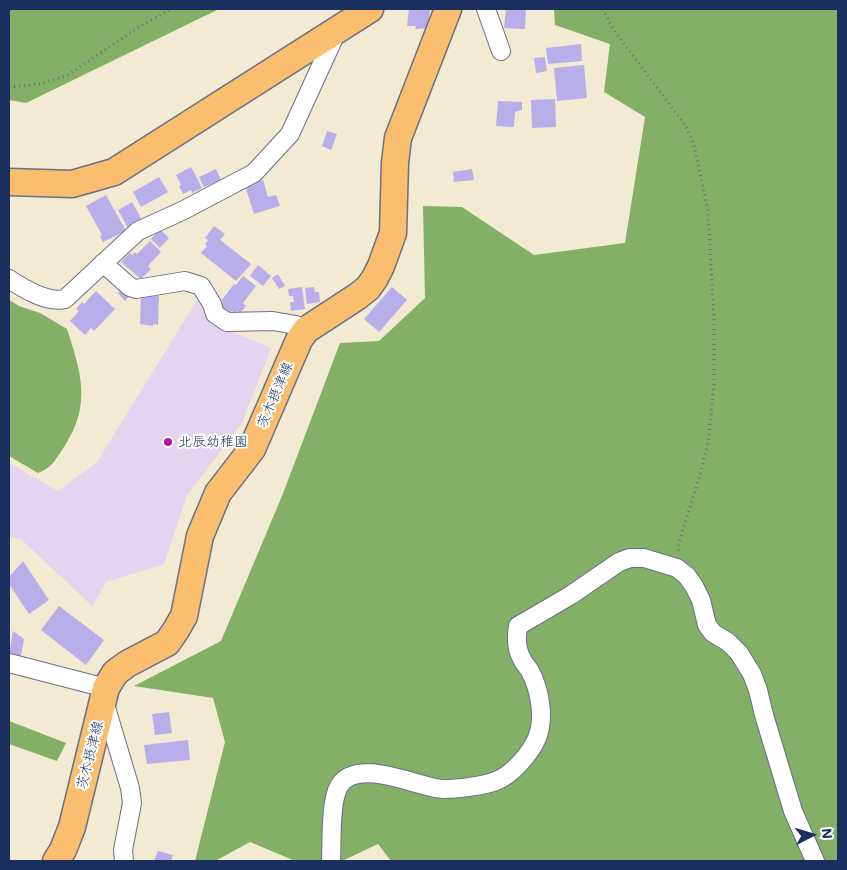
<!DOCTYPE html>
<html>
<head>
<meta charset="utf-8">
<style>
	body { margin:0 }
	#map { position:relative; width:847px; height:870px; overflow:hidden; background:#f2ead2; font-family:Mali,sans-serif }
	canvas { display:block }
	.frame { position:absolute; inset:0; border:10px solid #1b2f5e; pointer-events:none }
	.north { position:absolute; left:787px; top:810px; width:50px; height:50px; -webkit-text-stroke:4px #fff; paint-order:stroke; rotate:85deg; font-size:14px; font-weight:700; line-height:20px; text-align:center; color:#1b2f5e }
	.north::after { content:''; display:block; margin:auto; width:18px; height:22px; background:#1b2f5e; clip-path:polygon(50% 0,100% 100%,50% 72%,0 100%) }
</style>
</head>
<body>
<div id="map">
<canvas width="847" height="870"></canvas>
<div class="frame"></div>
<div class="north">N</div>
</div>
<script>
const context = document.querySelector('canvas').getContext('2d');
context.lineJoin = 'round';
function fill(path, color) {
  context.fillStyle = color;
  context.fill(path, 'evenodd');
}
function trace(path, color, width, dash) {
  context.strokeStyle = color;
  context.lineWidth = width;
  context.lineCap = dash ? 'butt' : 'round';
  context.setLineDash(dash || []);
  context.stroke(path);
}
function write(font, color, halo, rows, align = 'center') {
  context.font = font + ' Mali,"Klee One",sans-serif';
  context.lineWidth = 4;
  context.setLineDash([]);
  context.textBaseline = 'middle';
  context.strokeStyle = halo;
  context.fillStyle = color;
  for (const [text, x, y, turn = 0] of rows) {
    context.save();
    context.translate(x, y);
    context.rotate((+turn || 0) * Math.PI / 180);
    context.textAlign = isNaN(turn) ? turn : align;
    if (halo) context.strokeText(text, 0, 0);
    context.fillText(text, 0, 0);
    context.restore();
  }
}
const built = new Path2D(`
	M199,297L215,325L271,348L242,423L187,495L164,564L106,582L92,606L21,539L9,537V463L58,491L97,462Z`);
const forest = new Path2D(`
	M9,9H219L26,103L9,100Z
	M554,9H838V861H391L378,844L342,861H295L250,842L215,861H195L225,742L213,698L134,686L221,641L282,496L340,343L379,341L425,298L423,206L462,207L534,255L625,243L645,117L604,92L610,44L555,25Z
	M9,300L19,306L40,313L67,329C81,373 92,404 64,447C55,460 53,467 38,473L9,456Z
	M9,721L66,743L57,761L9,744Z`);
const building = new Path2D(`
	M409,9H430L428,28L415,29L416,26H407Z
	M506,9H526L525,29L504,28Z
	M581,44L582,61L548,64L546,48Z
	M545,57L547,71L536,73L534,58Z
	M584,65L587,98L557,101L554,68Z
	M555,99L556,127L532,128L531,100Z
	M498,101L522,102V110L515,112L514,127L496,126Z
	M327,131L337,134L331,150L322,146Z
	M191,167L202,188L192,193L191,190L183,194L179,186L181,185L176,175Z
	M216,169L221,180L204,187L199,177Z
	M472,169L474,180L454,182L453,172Z
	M159,177L168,192L141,207L133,192Z
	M263,180L268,197L276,195L280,206L254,214L245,186Z
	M106,195L126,231L103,242L100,236L102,235L86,206Z
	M132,202L142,220L128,228L118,210Z
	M214,226L225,234L220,240L251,264L236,281L201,253L207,246L205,244L208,240L205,238Z
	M160,229L169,238L160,248L151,239Z
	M150,241L161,252L148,266L151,269L141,279L121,262L130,253L132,255L135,252L137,254Z
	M258,265L271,276L263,286L250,276Z
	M278,274L285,286L279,289L272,278Z
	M243,276L256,286L243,303L246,306L240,313L237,311L235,313L232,311L228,316L218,309L223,302L221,301L234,284L236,285Z
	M302,287L305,309L291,311L290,302H294L293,296H289L288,289Z
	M314,287L315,292H319L320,302L307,304L305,288Z
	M392,287L407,300L379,332L364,319Z
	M122,289L129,296L125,301L118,293Z
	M96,291L115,309L94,331L91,328L85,335L70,321L79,311L76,309L82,302L84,304Z
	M141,295L159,296L158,325L153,324V326L140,324Z
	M23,561L49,600L29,614L9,584V577Z
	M59,606L104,640L86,665L41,630Z
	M13,631L24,639L21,656L9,654Z
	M169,712L172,733L155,735L152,714Z
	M188,740L190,760L147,764L144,745Z
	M158,851L173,855L171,861H154Z`);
const path = new Path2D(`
	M603,9L613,29L685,125L694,145L708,211L714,320V385L708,442L701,472L679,543L678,552
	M9,87L40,84L68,75L142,25L172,9`);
const minor = new Path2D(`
	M486,9L501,51
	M103,263L130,287L136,289L185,281L201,286L212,304L215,314L227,322L273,321L296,325L306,330
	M9,279C24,289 47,303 65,299L138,231L182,211L254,173L290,134L337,31
	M9,663L106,688
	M104,701L130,788L132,803L123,850L124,861
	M331,861C332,842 330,802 339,786C357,756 419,788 443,789C457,789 483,786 496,781C512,775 530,754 537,738C545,718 540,690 530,671C528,667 524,664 522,659C516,649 516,638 518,626L571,595L619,562L630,558H644L677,568L687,576L694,586L701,600L707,625L713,633L728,642L739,653L752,674L758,690L764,715L793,811L815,861`);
const primary = new Path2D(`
	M9,182L72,184L114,172L370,9
	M56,861L63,850L72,827L106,688L115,673L127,664L167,643L176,630L184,616L200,536L218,493L252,449L299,340L306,330L358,296L368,288L375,278L381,266L393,233L395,163L398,138L448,9`);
const markers = [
	[168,442,5,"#b5179e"]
];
const streetNames = [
	["茨木摂津線",275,395,-67],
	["茨木摂津線",90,755,-76]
];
const poiNames = [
	["北辰幼稚園",178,442]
];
fill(built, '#e4d3f1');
fill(forest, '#84af66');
fill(building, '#b8aee9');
trace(minor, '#667087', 20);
trace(primary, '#667087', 29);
trace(path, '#667087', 3, [1, 4]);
trace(minor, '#fff', 18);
trace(primary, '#fbbe6e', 26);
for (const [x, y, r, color] of markers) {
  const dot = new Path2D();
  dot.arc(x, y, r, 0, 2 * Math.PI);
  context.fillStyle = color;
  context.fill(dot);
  trace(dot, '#fff', 2);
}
write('14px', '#1b2f5e', '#fff', streetNames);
write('14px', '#1b2f5e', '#fff', poiNames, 'left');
</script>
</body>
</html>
